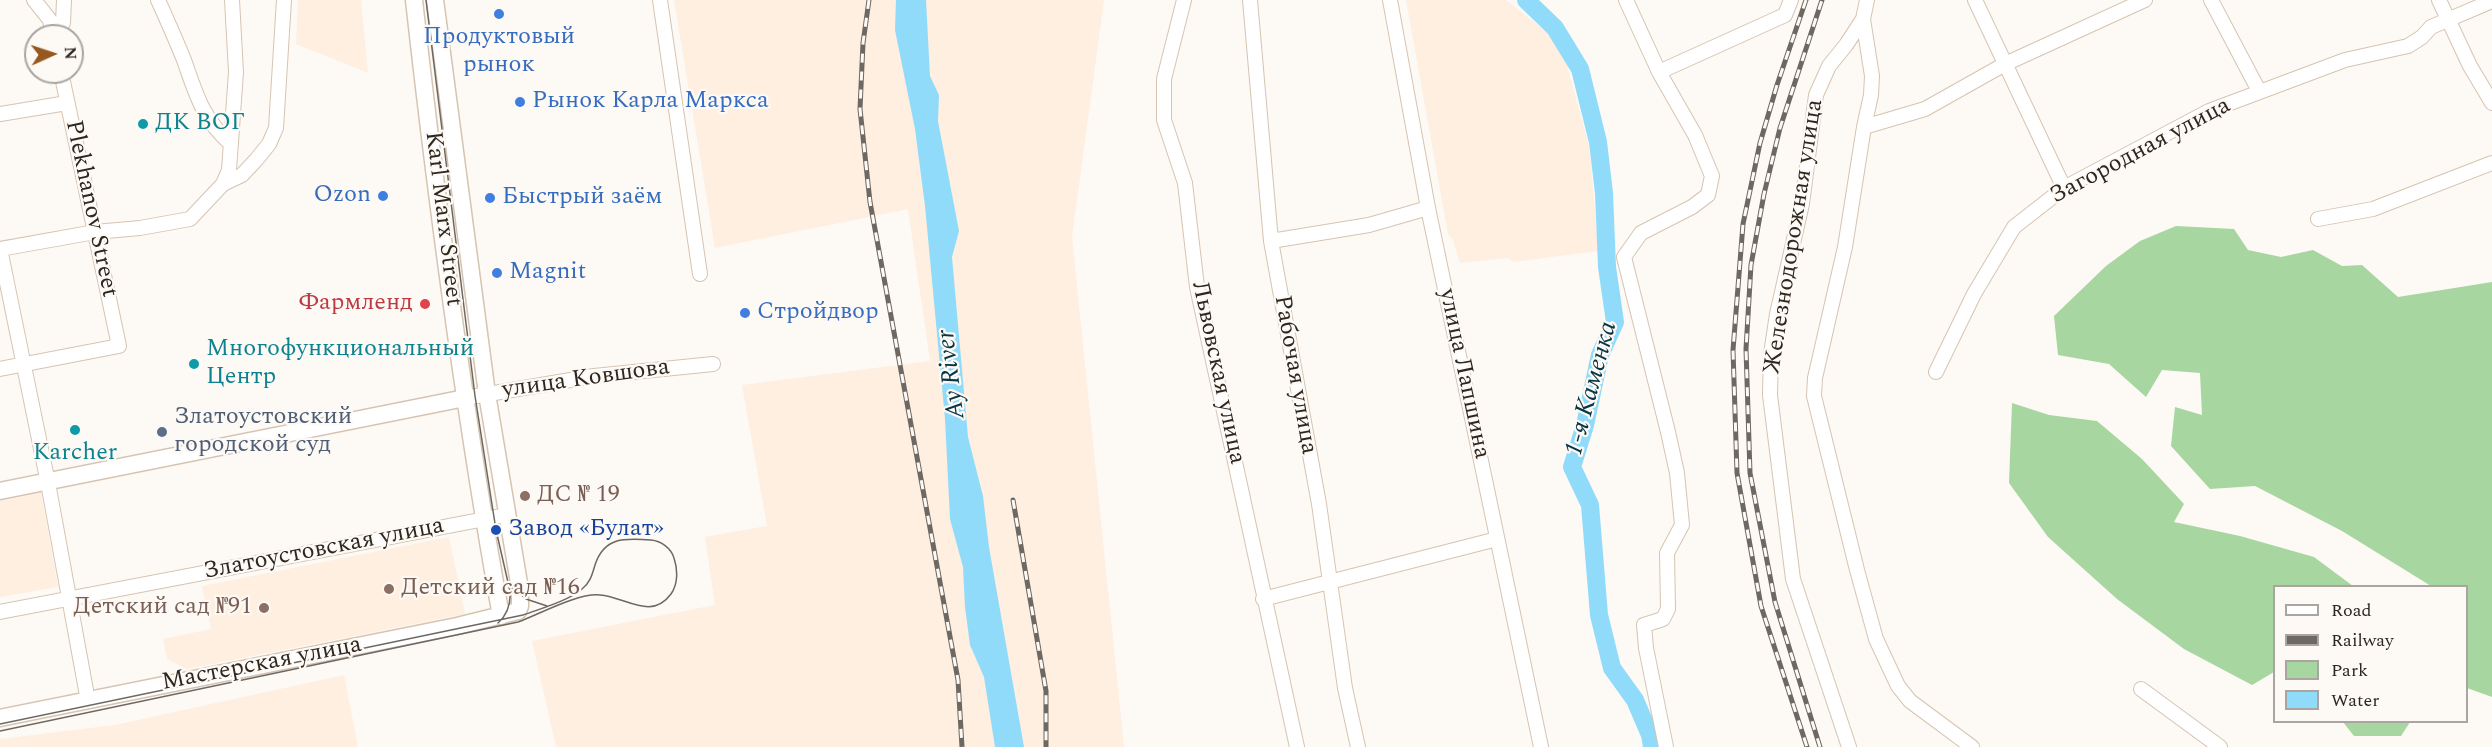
<!DOCTYPE html>
<html>
<head>
<meta charset="utf-8">
<style>
	body { margin:0 }
	#map { position:relative; width:2492px; height:747px; overflow:hidden; background:#fdf9f5; font-family:Spectral,serif }
	canvas { display:block }
	.legend { position:absolute; left:2273px; top:585px; width:195px; height:138px; box-sizing:border-box; background:#fdf9f5; border:2px solid #aaa5a0; margin:0; padding:8px 10px; list-style:none; font-size:18px; color:#2e2720 }
	.legend li { display:flex; align-items:center; gap:12px; height:30px }
	.legend b { width:30px; border:2px solid #aaa5a0 }
	.north { position:absolute; left:24px; top:24px; width:60px; height:60px; box-sizing:border-box; background:#fdf9f5; border:2px solid #aaa5a0; border-radius:50%; rotate:87deg; font-size:16px; font-weight:700; line-height:24px; text-align:center; color:#2e2720 }
	.north::after { content:''; display:block; margin:auto; width:21px; height:27px; background:#975820; clip-path:polygon(50% 0,100% 100%,50% 72%,0 100%) }
</style>
</head>
<body>
<div id="map">
<canvas width="2492" height="747"></canvas>
<ul class="legend">
<li><b style="height:8px;background:#fff"></b>Road</li>
<li><b style="height:8px;background:#6e6862"></b>Railway</li>
<li><b style="height:16px;background:#a7d6a0"></b>Park</li>
<li><b style="height:16px;background:#91dbfa"></b>Water</li>
</ul>
<div class="north">N</div>
</div>
<script>
const context = document.querySelector('canvas').getContext('2d');
context.lineJoin = 'round';
function fill(path, color) {
  context.fillStyle = color;
  context.fill(path, 'evenodd');
}
function trace(path, color, width, dash) {
  context.strokeStyle = color;
  context.lineWidth = width;
  context.lineCap = dash ? 'butt' : 'round';
  context.setLineDash(dash || []);
  context.stroke(path);
}
function write(font, color, halo, rows, align = 'center') {
  context.font = font + ' Spectral,serif';
  context.lineWidth = 4.5;
  context.setLineDash([]);
  context.textBaseline = 'middle';
  context.strokeStyle = halo;
  context.fillStyle = color;
  for (const [text, x, y, turn = 0] of rows) {
    context.save();
    context.translate(x, y);
    context.rotate((+turn || 0) * Math.PI / 180);
    context.textAlign = isNaN(turn) ? turn : align;
    if (halo) context.strokeText(text, 0, 0);
    context.fillText(text, 0, 0);
    context.restore();
  }
}
const built = new Path2D(`
	M298,0H361L368,73L296,44Z
	M674,0H1104L1072,237L1124,747H556L532,641L715,605L705,537L767,526L742,385L930,361L908,209L715,248Z
	M1406,0H1506L1561,43L1590,150L1598,251L1513,262L1508,258L1460,263L1453,240L1448,234Z
	M41,493L58,587L0,597V501Z
	M449,537L465,614L187,669L167,659L163,639L211,629L202,586Z
	M344,675L358,747H0V739L115,725Z`);
const green = new Path2D(`
	M2176,226L2234,229L2248,250L2281,257L2313,250L2342,266L2362,265L2398,297L2492,282V697L2467,688L2466,586H2431L2342,531L2255,486L2210,489L2171,446L2175,407L2202,415L2200,373L2162,370L2146,397L2109,364L2058,355L2054,316L2106,266L2140,241Z
	M2012,403L2049,415L2097,421L2142,459L2184,504L2174,522L2240,536L2314,557L2353,586H2274V672L2252,685L2184,649L2117,599L2048,537L2009,483Z
	M2343,722H2410L2401,736H2354Z`);
const water = new Path2D(`
	M896,0H926L930,76L939,95L938,121L959,231L952,257L968,437L983,496L989,547L1024,747H995L984,677L970,645L965,607L963,567L950,519L945,419L925,206L915,129L895,30Z`);
const river = new Path2D(`
	M1526,0L1555,28L1580,69L1598,142L1604,193L1607,267L1615,322L1600,355L1585,425L1572,467L1590,505L1599,615L1612,668L1635,700L1650,735L1652,747`);
const minor = new Path2D(`
	M34,0L50,20L53,36
	M158,0C167,20 176,40 184,60C196,94 203,120 231,144
	M660,0L700,274
	M1184,0L1164,79V120L1185,183L1197,287L1297,747
	M1250,0L1271,241L1319,504L1345,688L1358,747
	M1390,0L1428,208L1541,747
	M1626,0L1659,72L1695,135L1712,176L1708,195L1692,207L1641,233L1624,257L1668,432L1677,473L1682,525L1667,553L1668,609L1663,619L1644,625L1646,648L1666,747
	M1867,0L1863,19L1872,76L1871,95L1864,127L1845,247L1815,378L1814,396L1857,570L1876,639L1898,686L1910,701L1972,747
	M1975,0L2064,188
	M2211,0L2259,91
	M2439,0L2470,66L2492,103
	M53,35L63,23L64,0
	M1659,72L1785,15L1791,0
	M0,114L67,103
	M1864,127L1925,109L2005,64L2145,0
	M223,184L229,170L236,72L232,0
	M2318,219L2373,209L2492,163
	M1271,241L1369,225L1428,208
	M0,249L48,483L88,701
	M0,249L95,232L140,228L190,219L223,184L242,175L256,160L269,144L276,128L284,0
	M0,369L119,346L61,72
	M1936,372L1974,294L2014,227L2064,188L2209,111L2345,60L2408,46L2422,37L2431,27L2492,1
	M465,398L594,376L713,364
	M1263,599L1497,539
	M0,612L506,515
	M2141,689L2220,747
	M1849,747L1793,579L1770,395L1771,354L1777,314L1802,204L1816,95L1829,66L1846,45L1863,19`);
const major = new Path2D(`
	M414,0C437,206 464,412 501,616
	M0,491L465,398
	M0,718L457,626L518,611L520,606V589L487,394L435,0`);
const tram = new Path2D(`
	M426,0L475,396L496,530L510,591C511,604 508,614 498,623
	M507,583L526,599L547,606
	M0,724L523,615C540,609 570,600 582,589C590,583 592,575 595,565C604,537 624,538 651,540C661,541 671,548 674,558C678,570 678,584 671,594C651,621 626,597 600,595C577,593 540,614 518,622L0,731`);
const rail = new Path2D(`
	M869,0L863,43L860,109L870,202L958,680L962,747
	M1806,0L1777,85L1760,143L1743,224L1733,350L1737,473L1761,606L1807,747
	M1013,500L1046,691V747
	M1820,747L1775,602L1750,473L1746,349L1751,265L1764,194L1780,128L1822,0`);
const markers = [
	[499,14,6,"#3f7fe0"],
	[520,102,6,"#3f7fe0"],
	[143,124,6,"#0f9aa8"],
	[383,196,6,"#3f7fe0"],
	[490,198,6,"#3f7fe0"],
	[497,273,6,"#3f7fe0"],
	[425,304,6,"#e0444e"],
	[745,313,6,"#3f7fe0"],
	[194,364,6,"#0f9aa8"],
	[75,430,6,"#0f9aa8"],
	[162,432,6,"#5c6f8a"],
	[525,496,6,"#8d6e63"],
	[496,530,6,"#1a4fb4"],
	[389,589,6,"#8d6e63"],
	[264,608,6,"#8d6e63"]
];
const shopNames = [
	["Продуктовый",499,38,"center"],
	["рынок",499,66,"center"],
	["Рынок Карла Маркса",532,102],
	["Ozon",371,196,"right"],
	["Быстрый заём",502,198],
	["Magnit",509,273],
	["Стройдвор",757,313]
];
const cultureNames = [
	["ДК ВОГ",155,124],
	["Многофункциональный",206,350],
	["Центр",206,378],
	["Karcher",75,454,"center"]
];
const streetNames = [
	["Загородная улица",2141,152,-28],
	["Plekhanov Street",90,209,78],
	["Karl Marx Street",442,219,83],
	["Железнодорожная улица",1795,237,-81],
	["Львовская улица",1217,373,78],
	["улица Лапшина",1463,374,78],
	["Рабочая улица",1294,375,80],
	["улица Ковшова",586,380,-8],
	["Златоустовская улица",324,550,-11],
	["Мастерская улица",262,665,-11]
];
const healthNames = [
	["Фармленд",413,304]
];
const serviceNames = [
	["Златоустовский",174,418],
	["городской суд",174,446]
];
const educationNames = [
	["ДС № 19",537,496],
	["Детский сад №16",401,589],
	["Детский сад №91",252,608,"right"]
];
const transitNames = [
	["Завод «Булат»",508,530]
];
const waterNames = [
	["Ay River",953,374,-97],
	["1-я Каменка",1593,389,-75]
];
fill(built, '#feefe0');
fill(green, '#a7d6a0');
fill(water, '#91dbfa');
trace(river, '#91dbfa', 18);
trace(minor, '#d6c4b1', 16);
trace(major, '#d6c4b1', 19);
trace(minor, '#fff', 14);
trace(major, '#fff', 16);
trace(tram, '#6e6862', 1.5);
trace(rail, '#6e6862', 5);
trace(rail, '#fdf9f5', 3, [9]);
for (const [x, y, r, color] of markers) {
  const dot = new Path2D();
  dot.arc(x, y, r, 0, 2 * Math.PI);
  context.fillStyle = color;
  context.fill(dot);
  trace(dot, '#fdf9f5', 2);
}
write('24px', '#366cbe', '#fdf9f5', shopNames, 'left');
write('24px', '#0d838f', '#fdf9f5', cultureNames, 'left');
write('24px', '#2e2720', '#fdf9f5', streetNames);
write('24px', '#be3a42', '#fdf9f5', healthNames, 'right');
write('24px', '#4e5e75', '#fdf9f5', serviceNames, 'left');
write('24px', '#785e54', '#fdf9f5', educationNames, 'left');
write('24px', '#164399', '#fdf9f5', transitNames, 'left');
write('italic 26px', '#063545', '#fdf9f5', waterNames);
</script>
</body>
</html>
